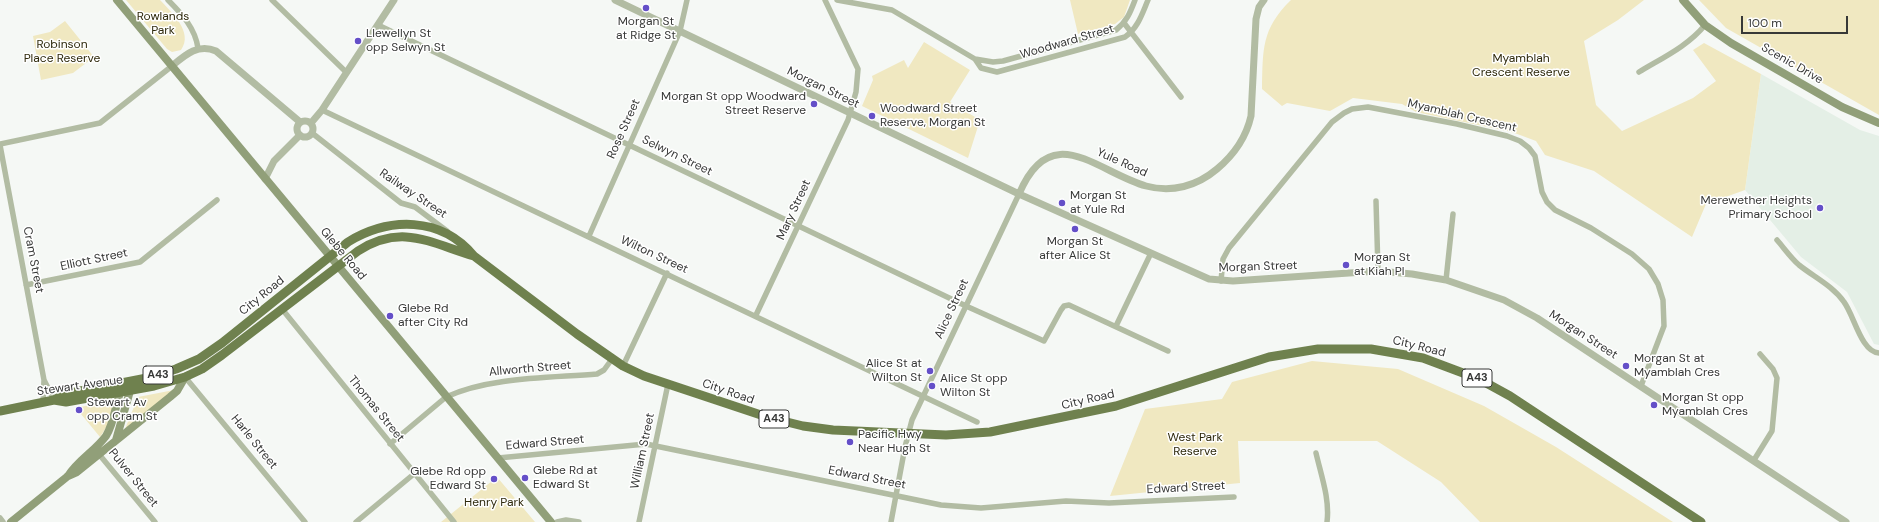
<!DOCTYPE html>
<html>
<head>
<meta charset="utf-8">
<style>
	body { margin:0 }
	#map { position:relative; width:1879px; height:522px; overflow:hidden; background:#f5f8f5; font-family:"DM Sans",sans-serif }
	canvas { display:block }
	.scale { position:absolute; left:1741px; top:16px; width:107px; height:18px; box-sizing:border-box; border:2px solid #373837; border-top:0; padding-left:5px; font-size:12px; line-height:14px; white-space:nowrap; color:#373837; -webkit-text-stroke:3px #fff; paint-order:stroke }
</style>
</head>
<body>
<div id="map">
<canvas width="1879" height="522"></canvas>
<div class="scale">100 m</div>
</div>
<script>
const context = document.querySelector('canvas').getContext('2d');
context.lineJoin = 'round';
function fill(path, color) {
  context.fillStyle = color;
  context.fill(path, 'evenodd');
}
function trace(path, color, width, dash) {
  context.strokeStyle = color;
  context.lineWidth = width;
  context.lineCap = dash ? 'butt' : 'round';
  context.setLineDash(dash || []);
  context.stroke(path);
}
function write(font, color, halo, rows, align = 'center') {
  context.font = font + ' "DM Sans",sans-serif';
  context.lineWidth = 3;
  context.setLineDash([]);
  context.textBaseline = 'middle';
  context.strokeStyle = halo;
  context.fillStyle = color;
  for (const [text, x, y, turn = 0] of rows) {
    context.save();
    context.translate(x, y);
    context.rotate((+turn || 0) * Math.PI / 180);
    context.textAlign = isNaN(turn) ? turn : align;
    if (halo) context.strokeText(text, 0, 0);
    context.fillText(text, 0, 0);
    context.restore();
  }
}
const built = new Path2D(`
	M1761,74L1860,130L1879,136V345L1874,344L1847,292L1801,257L1745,190Z`);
const green = new Path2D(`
	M126,0H160C171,12 194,32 181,50L172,52L167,49Z
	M1070,0H1130L1124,17L1115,24L1078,34Z
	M1291,0H1644L1618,20L1584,41L1596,105L1622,131L1693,98L1716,81L1693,50L1704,43L1761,74L1745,190L1706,204L1692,237L1594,171L1545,155L1536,141L1512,132L1416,112L1402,104L1353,98L1330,111L1287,103L1282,106L1262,89C1263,50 1261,29 1291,0Z
	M1699,0H1879V115L1726,28Z
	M65,21L94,57L73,73L41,80L33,36L50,32Z
	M924,42L970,70L950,102L980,120L968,158L862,106L873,80L872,76L904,60L908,68Z
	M1312,361L1398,369L1484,406L1556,447L1673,522H1480L1441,482L1377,441H1238L1240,483L1110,496L1145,409L1222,399L1232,382Z
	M174,390L125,429L138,397Z
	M103,402H109L114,407L111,420L100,437L76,408Z
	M497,477L535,522H441Z`);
const minor = new Path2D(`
	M168,0C182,14 195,28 198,48
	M272,0L346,72
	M837,0L892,10L975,59L981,68L997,72L1125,37C1138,28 1142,14 1148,0
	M1124,23L1181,97
	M378,25L966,306L1044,341L1061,310L1064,306L1069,305L1168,351
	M975,59L993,62L1003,61L1116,30C1127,21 1130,13 1135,0
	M1639,72C1662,58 1688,46 1705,25
	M322,110L977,422
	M312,133L401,203L415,207L447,231
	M0,144L100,123L172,66
	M0,145L44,380L54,400
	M1376,201L1378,271
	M589,236L680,31L687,0
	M1777,240C1784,248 1791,258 1799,265C1814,277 1833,286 1844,302C1854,315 1861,352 1879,353
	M1446,280L1453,214
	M1221,281L1223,259L1229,248L1332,122L1344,113L1352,109L1368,107L1457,124L1507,136L1520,141L1529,148L1535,156L1542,192L1547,202L1555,210L1591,228L1632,254L1649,269L1658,284L1663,300L1664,326L1641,386
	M26,285L140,262L217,200
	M282,309L454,522
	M756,315L848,120L856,92L858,69L825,0
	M1116,326L1151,253
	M623,366L667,273
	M185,377L305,522
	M43,402L44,380
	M390,444L446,397C489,377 549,378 597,374L604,370L612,359
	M98,453L155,522
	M1316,453C1321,475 1330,499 1327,522
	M498,458L646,444L941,505L981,508L1066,501L1109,503L1234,497
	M1754,460L1772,431L1777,378L1773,369L1760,354
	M0,518L3,522
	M356,522L415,473
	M557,522L566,520L579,522
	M639,522L668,384
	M891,522L905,447L912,420L1019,194`);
const tertiary = new Path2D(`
	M615,0L1019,194L1209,279L1233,281L1378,271L1412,274L1446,280L1504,300L1537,318L1846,522
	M172,66C185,55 198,43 216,51L300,122
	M297 129a8 8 0 1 1 16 0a8 8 0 1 1-16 0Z
	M311,123L322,110L394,0
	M265,179L274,161L300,135
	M1019,194C1051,118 1097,172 1146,186C1172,193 1197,186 1217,169C1235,154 1246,138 1251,116L1256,19L1259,7L1264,0`);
const secondary = new Path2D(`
	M117,0L551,522
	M1683,0L1705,25L1731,43L1842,107L1879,123
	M68,476L77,472L170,397L177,391L185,377
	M11,522L68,476C78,460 95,451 106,436C116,420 115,400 124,383L130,391L116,440`);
const trunk = new Path2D(`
	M54,400L65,394L152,377L176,369L199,359L222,343L348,242C389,217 441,216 474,256L577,334L623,366L644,376L767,417L803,426L833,430L946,435L990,432L1116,406L1269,357L1318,349H1371L1423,358L1479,379L1510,396L1701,522
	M0,411L54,400L66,402L154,386L185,377L202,369L222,355L358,251C402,223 430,243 474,256`);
const markers = [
	[646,8,4,"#644fc8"],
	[358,41,4,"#644fc8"],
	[814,104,4,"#644fc8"],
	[872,116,4,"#644fc8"],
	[1062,203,4,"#644fc8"],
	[1820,208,4,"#644fc8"],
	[1075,229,4,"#644fc8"],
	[1346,265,4,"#644fc8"],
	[390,316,4,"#644fc8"],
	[1626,366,4,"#644fc8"],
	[930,371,4,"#644fc8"],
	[932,386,4,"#644fc8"],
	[1654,405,4,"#644fc8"],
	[79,410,4,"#644fc8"],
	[850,442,4,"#644fc8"],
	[525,478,4,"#644fc8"],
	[494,479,4,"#644fc8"]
];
const shields = [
	[158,375,30],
	[1477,378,30],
	[774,419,30]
];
const shieldNames = [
	["A43",158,375],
	["A43",1477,378],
	["A43",774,419]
];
const parkNames = [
	["Rowlands",163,17],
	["Park",163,31],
	["Robinson",62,45],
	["Place Reserve",62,59],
	["Myamblah",1521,59],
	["Crescent Reserve",1521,73],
	["West Park",1195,438],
	["Reserve",1195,452],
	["Henry Park",494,503]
];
const poiNames = [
	["Morgan St",646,22,"center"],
	["at Ridge St",646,36,"center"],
	["Llewellyn St",366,34],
	["opp Selwyn St",366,48],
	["Morgan St opp Woodward",806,97,"right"],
	["Street Reserve",806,111,"right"],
	["Woodward Street",880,109],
	["Reserve, Morgan St",880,123],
	["Morgan St",1070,196],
	["at Yule Rd",1070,210],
	["Merewether Heights",1812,201,"right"],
	["Primary School",1812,215,"right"],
	["Morgan St",1075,242,"center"],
	["after Alice St",1075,256,"center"],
	["Morgan St",1354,258],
	["at Kiah Pl",1354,272],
	["Glebe Rd",398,309],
	["after City Rd",398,323],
	["Morgan St at",1634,359],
	["Myamblah Cres",1634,373],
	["Alice St at",922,364,"right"],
	["Wilton St",922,378,"right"],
	["Alice St opp",940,379],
	["Wilton St",940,393],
	["Morgan St opp",1662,398],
	["Myamblah Cres",1662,412],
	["Stewart Av",87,403],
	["opp Cram St",87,417],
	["Pacific Hwy",858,435],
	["Near Hugh St",858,449],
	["Glebe Rd at",533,471],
	["Edward St",533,485],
	["Glebe Rd opp",486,472,"right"],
	["Edward St",486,486,"right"]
];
const streetNames = [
	["Woodward Street",1067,42,-16],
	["Scenic Drive",1792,64,30],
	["Morgan Street",823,88,26],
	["Myamblah Crescent",1462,116,13],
	["Rose Street",624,129,-66],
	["Selwyn Street",677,156,26],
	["Yule Road",1122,163,24],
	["Railway Street",413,194,34],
	["Mary Street",794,210,-65],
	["Glebe Road",343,254,50],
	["Wilton Street",654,255,25],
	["Cram Street",33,260,79],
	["Elliott Street",94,260,-12],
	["Morgan Street",1258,267,-2],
	["City Road",262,296,-39],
	["Alice Street",952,309,-65],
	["Morgan Street",1583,335,33],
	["City Road",1419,347,14],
	["Allworth Street",530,369,-5],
	["Stewart Avenue",80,386,-8],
	["City Road",728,392,19],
	["City Road",1088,400,-13],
	["Thomas Street",376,409,51],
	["Harle Street",254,442,51],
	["Edward Street",545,443,-5],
	["William Street",643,451,-78],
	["Pulver Street",133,478,51],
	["Edward Street",867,478,11],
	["Edward Street",1186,488,-3]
];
fill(built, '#e4efe6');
fill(green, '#f0e8c1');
trace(minor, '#b2bca3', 5.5);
trace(tertiary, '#b2bca3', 7);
trace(secondary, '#919f79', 8);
trace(trunk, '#6f814e', 9);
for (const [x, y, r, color] of markers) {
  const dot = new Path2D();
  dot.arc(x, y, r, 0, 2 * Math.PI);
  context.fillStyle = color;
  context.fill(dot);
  trace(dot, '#fff', 1.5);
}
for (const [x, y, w] of shields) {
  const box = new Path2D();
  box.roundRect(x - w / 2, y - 9, w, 18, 3);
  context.fillStyle = '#fff';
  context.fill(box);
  trace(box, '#373837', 1);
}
write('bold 11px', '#373837', null, shieldNames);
write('12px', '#2f2a0d', '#fff', parkNames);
write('12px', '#373837', '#fff', poiNames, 'left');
write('12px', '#373837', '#fff', streetNames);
</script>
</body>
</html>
